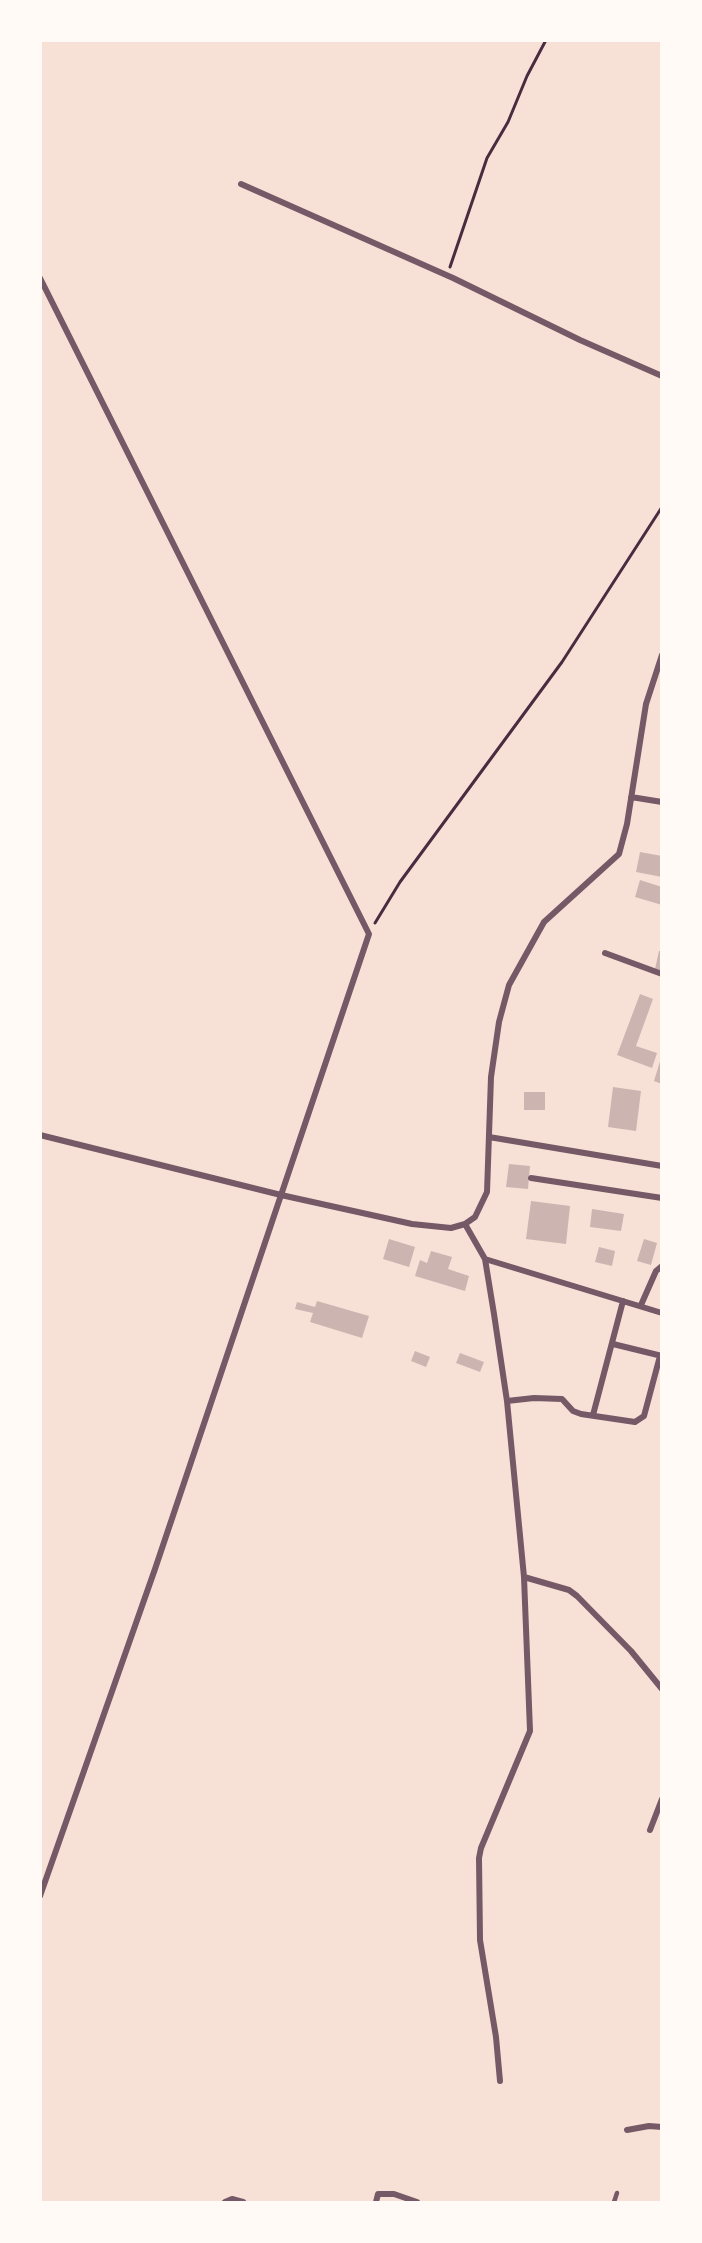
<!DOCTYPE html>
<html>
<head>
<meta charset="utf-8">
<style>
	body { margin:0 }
	#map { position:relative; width:702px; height:2243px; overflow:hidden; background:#f7e1d7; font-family:"Roboto Condensed",sans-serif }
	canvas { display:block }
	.frame { position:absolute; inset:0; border:42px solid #fffaf5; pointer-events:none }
</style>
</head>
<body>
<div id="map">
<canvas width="702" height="2243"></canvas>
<div class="frame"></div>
</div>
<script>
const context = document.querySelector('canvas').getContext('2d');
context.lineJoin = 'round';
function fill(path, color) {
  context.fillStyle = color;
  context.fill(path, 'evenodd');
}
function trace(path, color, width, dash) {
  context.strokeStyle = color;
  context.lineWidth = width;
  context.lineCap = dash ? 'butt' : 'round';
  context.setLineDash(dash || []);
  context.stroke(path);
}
const building = new Path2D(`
	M640,852L662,856V877L636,872Z
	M640,880L662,887V905L635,897Z
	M659,951H662V971L655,969Z
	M640,994L653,999L636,1046L657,1053L652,1068L617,1055Z
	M661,1058H662V1084L654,1081Z
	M613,1087L641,1091L636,1131L608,1127Z
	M524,1092H545V1110H524Z
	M509,1164L530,1166L528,1189L506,1187Z
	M531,1201L570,1206L566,1244L526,1239Z
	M592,1209L624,1214L621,1231L590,1227Z
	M389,1239L415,1247L409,1267L383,1259Z
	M644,1239L657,1243L651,1265L637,1261Z
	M599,1247L615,1251L612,1266L595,1262Z
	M431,1251L452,1257L448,1269L469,1276L465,1291L415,1276L420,1260L427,1263Z
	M317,1301L369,1316L362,1338L310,1322L313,1313L295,1309L297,1302L315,1307Z
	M415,1351L430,1357L426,1367L411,1361Z
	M460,1353L484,1362L480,1372L456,1363Z`);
const path = new Path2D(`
	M450,267L487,158L508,122L527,76L546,40
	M375,923L400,882L562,662L662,507`);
const service = new Path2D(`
	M614,2202L617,2193`);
const minor = new Path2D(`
	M241,184L453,278L580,340L662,376
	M40,278L369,934L155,1569L40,1896
	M631,797L662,802
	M605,953L662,974
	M40,1135L281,1195L412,1224L451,1228L465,1224L475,1217L487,1192L491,1077L499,1022L509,985L544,922L619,854L627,824L646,704L662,655
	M489,1137L662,1166
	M531,1178L662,1198
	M465,1224L485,1259L494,1314L507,1401L524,1577L569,1590L577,1596L631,1651L662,1689
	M485,1259L662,1313
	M641,1305L656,1271L662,1266
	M613,1344L662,1356
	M507,1401L534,1398L562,1399L573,1411L581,1414L635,1422L644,1416L660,1356
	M593,1415L623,1301
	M650,1830L662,1799
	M500,2081L496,2037L480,1940L479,1858L481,1848L530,1731L524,1577
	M627,2130L649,2126L662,2127
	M225,2202L232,2199L243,2202
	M376,2202L378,2194H394L417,2202`);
fill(building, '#ccb4b1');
trace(path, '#4a2c40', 3);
trace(service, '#755966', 4.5);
trace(minor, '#755966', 6);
</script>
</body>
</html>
